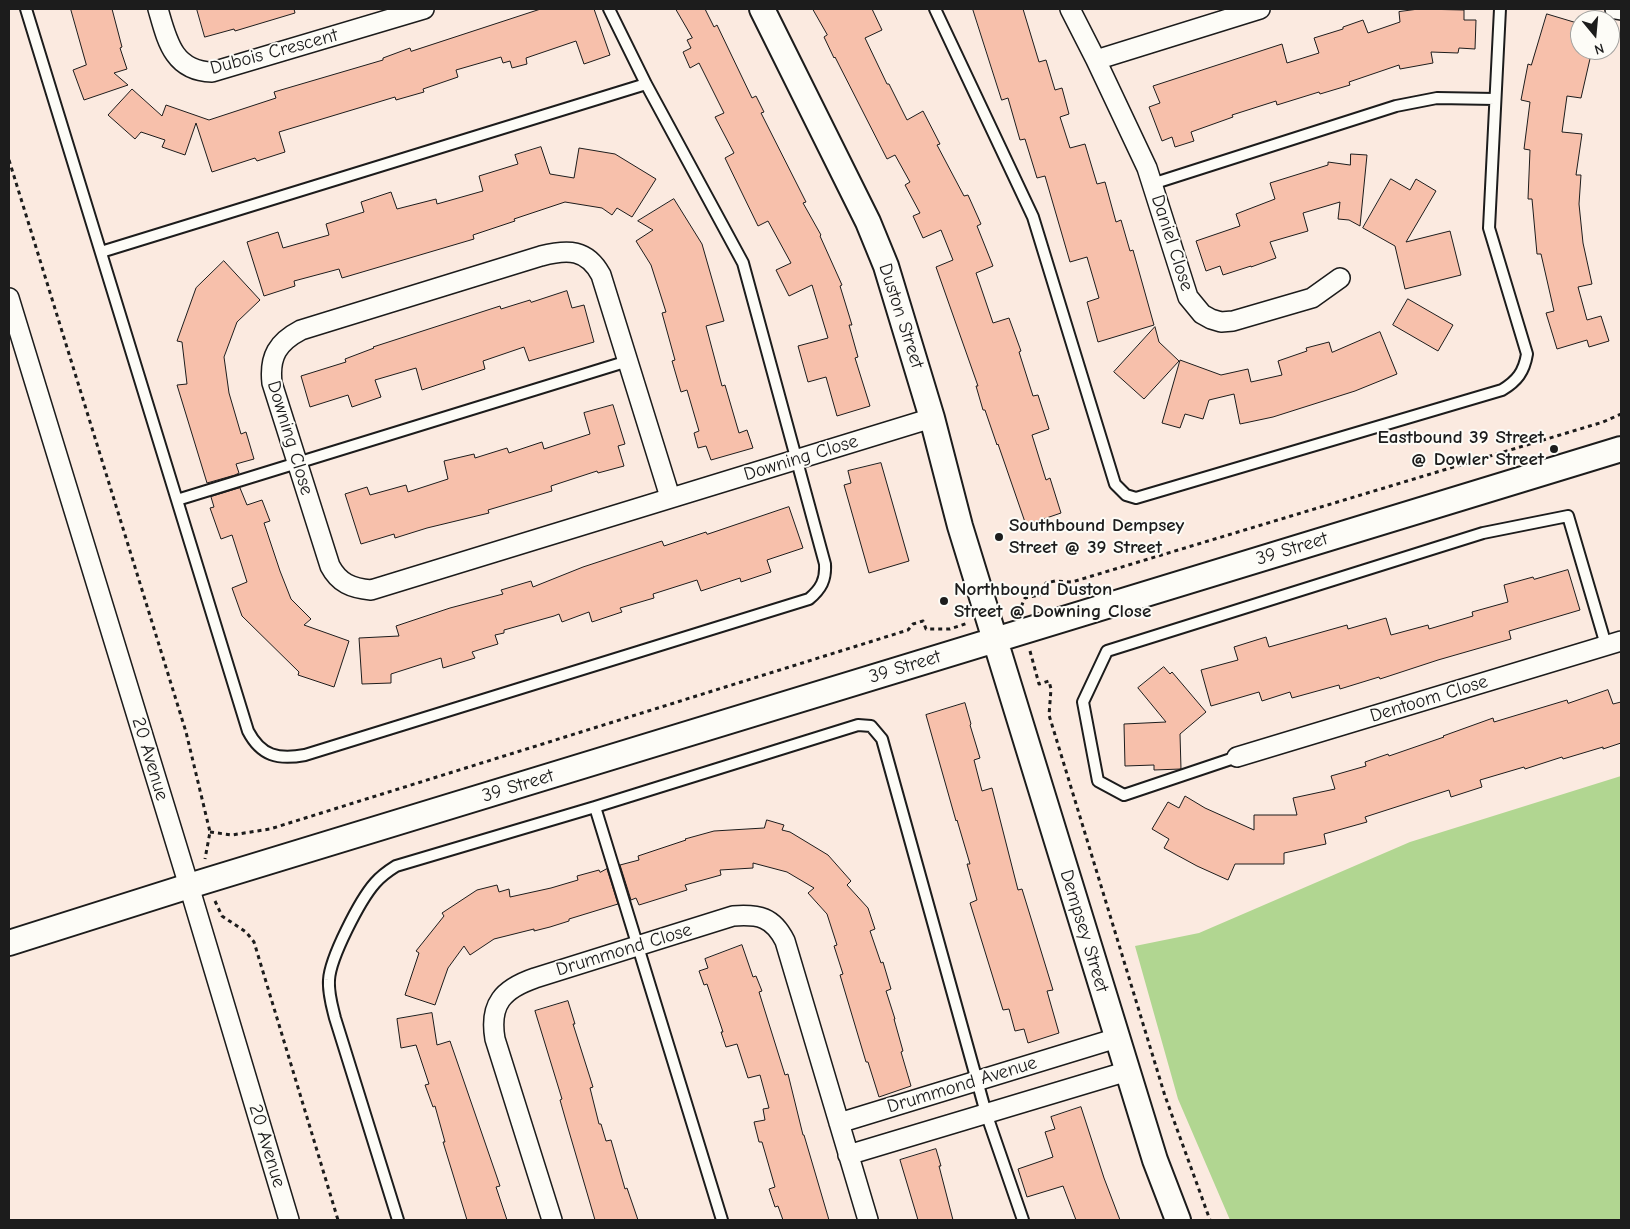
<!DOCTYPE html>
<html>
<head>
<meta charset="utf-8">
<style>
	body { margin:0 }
	#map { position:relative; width:1630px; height:1229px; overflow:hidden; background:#fbeae0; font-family:"Comic Neue",sans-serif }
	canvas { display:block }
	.frame { position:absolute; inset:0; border:10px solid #1c1c1c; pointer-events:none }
	.north { position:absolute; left:1570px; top:10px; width:50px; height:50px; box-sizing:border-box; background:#fdfcf7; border:1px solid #a3a29f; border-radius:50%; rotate:163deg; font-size:14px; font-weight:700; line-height:20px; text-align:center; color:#1c1c1c }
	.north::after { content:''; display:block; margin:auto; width:18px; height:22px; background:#1c1c1c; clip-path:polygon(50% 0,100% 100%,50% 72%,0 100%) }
</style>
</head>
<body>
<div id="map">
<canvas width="1630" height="1229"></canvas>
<div class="frame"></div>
<div class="north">N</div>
</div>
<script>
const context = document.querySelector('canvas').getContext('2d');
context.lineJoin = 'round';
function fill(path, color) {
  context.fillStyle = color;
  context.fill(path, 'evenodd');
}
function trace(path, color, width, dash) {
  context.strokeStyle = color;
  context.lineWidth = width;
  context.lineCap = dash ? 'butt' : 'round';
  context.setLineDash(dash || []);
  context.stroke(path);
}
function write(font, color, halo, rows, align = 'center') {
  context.font = font + ' "Comic Neue",sans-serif';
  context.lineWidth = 4;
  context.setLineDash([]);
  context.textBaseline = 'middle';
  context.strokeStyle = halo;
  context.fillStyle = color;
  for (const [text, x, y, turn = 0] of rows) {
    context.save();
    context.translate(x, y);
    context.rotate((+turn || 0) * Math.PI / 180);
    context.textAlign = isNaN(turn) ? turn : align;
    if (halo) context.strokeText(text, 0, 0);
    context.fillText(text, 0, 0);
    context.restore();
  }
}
const green = new Path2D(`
	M1621,776V1220H1230L1178,1099L1135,946L1199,933L1410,842Z`);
const building = new Path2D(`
	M71,9H112L122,47L120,48L127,69L114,73L128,85L84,100L73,70L86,65Z
	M197,9H294L295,13L235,31L234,29L205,37Z
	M541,9H594L610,55L584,64L576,41L526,58L527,64L512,68L510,61L503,63L501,57L456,70L458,77L423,89L424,92L396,100L395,97L279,132L285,152L257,161L255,158L212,172L196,123L185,155L162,147L165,140L141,132L135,139L108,115L132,89L162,116L166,105L209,120L276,98L274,92L383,60V58L410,48L411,51Z
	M676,9H705L714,27L717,25L752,98L756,96L764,112L761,113L806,202L803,203L821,235L820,236L842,285L840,286L852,325H849L858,357L855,358L870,406L837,416L826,377L808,382L798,346L828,338L812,285L789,296L776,270L791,263L768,221L758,226L725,158L734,153L715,117L724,113L699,63L690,68L683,52L691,48L687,40L692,38Z
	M813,9H872L882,30L865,38L887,84H889L907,120L923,111L940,144L937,145L964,196L968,195L981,224L977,226L993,266L976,273L993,323L1009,318L1021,351L1019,352L1033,396L1038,395L1049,429L1032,435L1046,480L1050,478L1061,513L1026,525L998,444L997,445L985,410H983L976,386H978L936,267L953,260L941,230L923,238L913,216L920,213L905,185L910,182L895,155L887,159L835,57L834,58L824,37L827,35Z
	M973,9H1023L1039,62L1046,60L1055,90L1062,88L1069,114L1060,117L1070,148L1085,144L1097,184L1105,182L1116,222L1121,220L1130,251L1133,250L1154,325L1098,342L1087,302L1099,298L1087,257L1070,262L1045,176L1037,178L1025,139L1020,140L1008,98L1002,100Z
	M1419,9L1464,10V20H1476L1475,49L1459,48L1458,53L1431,52L1433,63L1400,69L1399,65L1349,82L1350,85L1320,94L1319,92L1277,105L1276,101L1232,115L1233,117L1191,132L1194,141L1175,147L1172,137L1162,141L1149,107L1160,103L1153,86L1282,44L1287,63L1319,53L1314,38L1343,29V27L1363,20L1368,33L1400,22L1399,12Z
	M1547,14L1577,23L1572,38L1580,41V50H1592L1581,98L1567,96L1562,132L1582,134L1576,175H1581L1579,204L1583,243L1592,284L1578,287L1587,320L1601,316L1609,341L1589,347L1587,340L1557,349L1546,313L1554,311L1541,254H1537L1532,199H1528L1530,150L1524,149L1530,102L1521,100L1528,64L1531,65Z
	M541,147L550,174L574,178L579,148L615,154L656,179L632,217L617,208L612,215L602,208L565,202L514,219L515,221L473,235L474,239L342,278L339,269L294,281L295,286L264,296L247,242L278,232L283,248L329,235L326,224L364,212L361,202L391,192L397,209L436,199L437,204L483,191L479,176L518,164L515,155Z
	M1351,154L1367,155L1360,226L1349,220L1338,219L1340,202L1303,213L1308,231L1270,242L1276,258L1251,267V266L1223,275L1220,266L1206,271L1196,241L1240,226L1236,214L1275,199L1270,183L1328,165V162L1350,165Z
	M1391,179L1410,190L1416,179L1436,191L1406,242L1450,231L1461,275L1405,289L1395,246L1363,228Z
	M674,199L702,244L724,321L706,326L722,386L725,385L739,433L747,430L753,448L711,460L706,446L698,448L694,433L699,431L687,390L681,392L672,361L675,360L662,313L666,312L651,265L636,241L653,230L638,221Z
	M224,261L260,300L237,322L224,357L229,393L241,434L246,432L254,459L236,464L239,473L235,475L207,483L177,385L187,384L182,342L177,341L196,288Z
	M567,291L572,308L584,305L594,342L529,361L524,347L483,361L485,369L422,390L416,368L375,380L381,397L352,407L348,395L310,407L301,376L346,362L345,359L374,348L373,347L500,306L501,309L530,300L531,302Z
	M1408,299L1453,325L1438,351L1393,325Z
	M1155,327L1159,342L1179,361L1144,399L1114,372Z
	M1380,332L1397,374L1355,391L1273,417L1240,424L1234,394L1209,400L1203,419L1185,414L1180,428L1162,423L1180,360L1221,375L1248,369L1251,382L1282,375L1278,361L1307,351L1306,348L1329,342L1332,352Z
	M613,405L625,444L618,446L624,466L598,473L597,471L551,486L552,491L488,510L489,513L427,528L395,538L394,534L361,544L345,494L367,487L370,495L406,485L408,492L448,479L444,461L474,454L475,458L507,448L509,453L542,442L544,449L590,434L584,413Z
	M881,463L909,561L869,573L844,485L851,483L848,471Z
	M240,488L247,505L262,500L270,521L264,523L280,571L291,599L311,619L304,625L349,641L334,687L298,675L299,672L242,616L232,588L247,582L232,535L221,539L210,508L214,507L211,497Z
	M789,507L803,548L767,560L771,572L741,582L740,578L701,591L697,580L653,594L654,598L620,608L622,612L592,622L589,612L562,622L559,614L554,616L504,630V633L495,635L498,644L472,652L475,658L443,668L441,658L391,674V683L362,684L359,638L399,636L396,626L450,608L503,594L501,590L531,581L533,587L583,567L662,541L664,546L706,532L707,534Z
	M1568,570L1580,610L1509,631L1511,639L1438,660L1380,679L1379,677L1340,689L1339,685L1292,698L1290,692L1262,701L1259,692L1211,706L1201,670L1238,660L1234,647L1266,637L1269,647L1347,625L1348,629L1386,618L1391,635L1428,625L1429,629L1473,616L1472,612L1508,602L1504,585L1533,577L1534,579Z
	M1164,667L1170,674L1172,672L1206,712L1180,734L1181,769L1154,770V765L1125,766L1124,724L1166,722L1138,688Z
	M1608,690L1613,704L1621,702V743L1603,749V747L1563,759L1562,757L1525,769L1524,767L1480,780L1482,787L1451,797L1449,790L1365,817L1367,822L1324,834L1326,844L1284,853V864H1235L1228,880L1197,866L1164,848L1169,839L1152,829L1168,802L1179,808L1185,796L1205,808L1254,830V815H1297L1293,798L1335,789L1331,776L1366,766L1365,762L1388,754L1389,756L1444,737L1443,736L1493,718L1494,722L1567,700L1568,703Z
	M965,703L971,724L970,725L980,758L974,760L982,791L992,788L1018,890L1022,889L1053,990L1047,991L1059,1033L1028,1043L1024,1029L1015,1031L1009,1009L1003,1010L970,903L977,900L967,864H970L957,820L956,821L926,715Z
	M767,820L784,825L782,830L790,832L828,855L851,881L847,885L868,908L875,929L870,931L881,963L883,962L891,989L886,991L895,1019H894L903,1051L901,1052L911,1086L879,1097L868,1062H866L840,975L843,974L834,946L837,945L827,914L808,893L814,888L787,872L753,863V868L720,870L721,875L685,885L687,890L639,905L636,898L631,900L620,865L639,860L638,856L686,840L685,839L714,831L764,828Z
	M607,869L618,904L569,919V921L550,927L534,931V929L494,939L470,955L464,946L448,968L435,1005L405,995L419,953L416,951L444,916L442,913L477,890L497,885L499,892L509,889L510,897L551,888L578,880L577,876L599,870L600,872Z
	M742,945L753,977L756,976L762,991L759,992L785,1075L788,1074L803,1135H804L829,1220H783L778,1206L775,1207L769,1189L775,1187L762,1142H759L754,1122L765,1120L763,1109L769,1108L760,1075L748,1078L737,1044L726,1047L721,1032H723L707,984L704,985L699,971L708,968L705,959Z
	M568,1001L575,1024H573L593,1087L590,1088L599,1124H601L606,1141L611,1140L625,1189L627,1188L638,1220H595L568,1128L560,1100L562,1099L535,1011Z
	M432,1013L437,1045L450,1041L500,1186L496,1187L507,1220H467L443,1142H445L435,1106L433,1107L425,1085L429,1084L416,1045L401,1048L397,1019Z
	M1081,1107L1104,1178L1120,1220H1076L1063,1186L1027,1197L1018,1169L1053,1157L1045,1132L1055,1129L1051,1117Z
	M936,1149L941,1166H939L953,1220H918L900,1160Z`);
const path = new Path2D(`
	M9,160L186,732L210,832L205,859
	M1014,609L1021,607L1025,598L1048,593L1046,583L1055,581L1072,582L1603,422L1621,414
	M1030,651L1039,684L1049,681L1051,689L1049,715L1165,1096L1210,1220
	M210,832L232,835L270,829L908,630L913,624L923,621L926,629H950L968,623
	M215,901L222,916L246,932L254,942L338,1220`);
const service = new Path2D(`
	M26,9L248,731C261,756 278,760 305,755L809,599C821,589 826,580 825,564L743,263L646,84L609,9
	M935,9L1033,217L1115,484L1126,495L1136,498L1502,390C1517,381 1524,372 1527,354L1489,228L1500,9
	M1152,184L1396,106L1437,98L1495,99
	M101,252L646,84
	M177,500L628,361
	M1237,757L1124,795L1098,781L1083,702L1107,651L1483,533L1568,516L1606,645
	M595,807L722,1220
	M398,1220L335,1018C332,1006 328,993 329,980C330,958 360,900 375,883C381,876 388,871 396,866L595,807L858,725L871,726L882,739L986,1113L1023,1220`);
const minor = new Path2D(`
	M158,9C167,40 173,71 212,72L424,9
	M1070,9L1096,60L1147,168L1188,297L1202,314L1211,319L1221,322L1233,321L1312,298L1340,278
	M1615,9L1621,10
	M1096,60L1260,9
	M9,298L189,886L289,1220
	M670,497L601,275C587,249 568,249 541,256L301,330C278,342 269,356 272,383L330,566C339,583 351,588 371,590L932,418
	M1237,757L1621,641
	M839,1123L1117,1038
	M848,1155L1128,1071
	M552,1220L495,1039C489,1004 503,989 535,978L733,916C759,914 773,917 785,941L868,1220`);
const tertiary = new Path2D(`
	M762,9L868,222L886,266L932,418L960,526L1155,1160L1178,1220
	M9,943L189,886L1621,449`);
const markers = [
	[1554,449,5,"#1c1c1c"],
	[999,537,5,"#1c1c1c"],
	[944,601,5,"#1c1c1c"]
];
const streetNames = [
	["Dubois Crescent",274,52,-15],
	["Daniel Close",1172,243,72],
	["Duston Street",901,316,72],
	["Downing Close",290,438,73],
	["Downing Close",801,458,-17],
	["39 Street",1292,549,-17],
	["39 Street",905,667,-17],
	["Dentoom Close",1429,699,-17],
	["20 Avenue",150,759,73],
	["39 Street",518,786,-17],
	["Dempsey Street",1084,931,73],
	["Drummond Close",624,950,-17],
	["Drummond Avenue",962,1085,-17],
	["20 Avenue",267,1146,73]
];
const poiNames = [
	["Eastbound 39 Street",1544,438,"right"],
	["@ Dowler Street",1544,460,"right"],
	["Southbound Dempsey",1009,526],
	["Street @ 39 Street",1009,548],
	["Northbound Duston",954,590],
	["Street @ Downing Close",954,612]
];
fill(green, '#b1d691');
fill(building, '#f7c0ab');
trace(building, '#1c1c1c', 1);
trace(service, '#1c1c1c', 14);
trace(minor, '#1c1c1c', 22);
trace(tertiary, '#1c1c1c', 28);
trace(path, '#1c1c1c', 3, [4, 4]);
trace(service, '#fdfcf7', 10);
trace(minor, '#fdfcf7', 19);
trace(tertiary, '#fdfcf7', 24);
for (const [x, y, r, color] of markers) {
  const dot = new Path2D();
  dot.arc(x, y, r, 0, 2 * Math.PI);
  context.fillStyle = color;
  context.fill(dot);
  trace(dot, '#fdfcf7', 2);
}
write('19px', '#1c1c1c', '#fdfcf7', streetNames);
write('bold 19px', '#1c1c1c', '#fdfcf7', poiNames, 'left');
</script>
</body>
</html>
